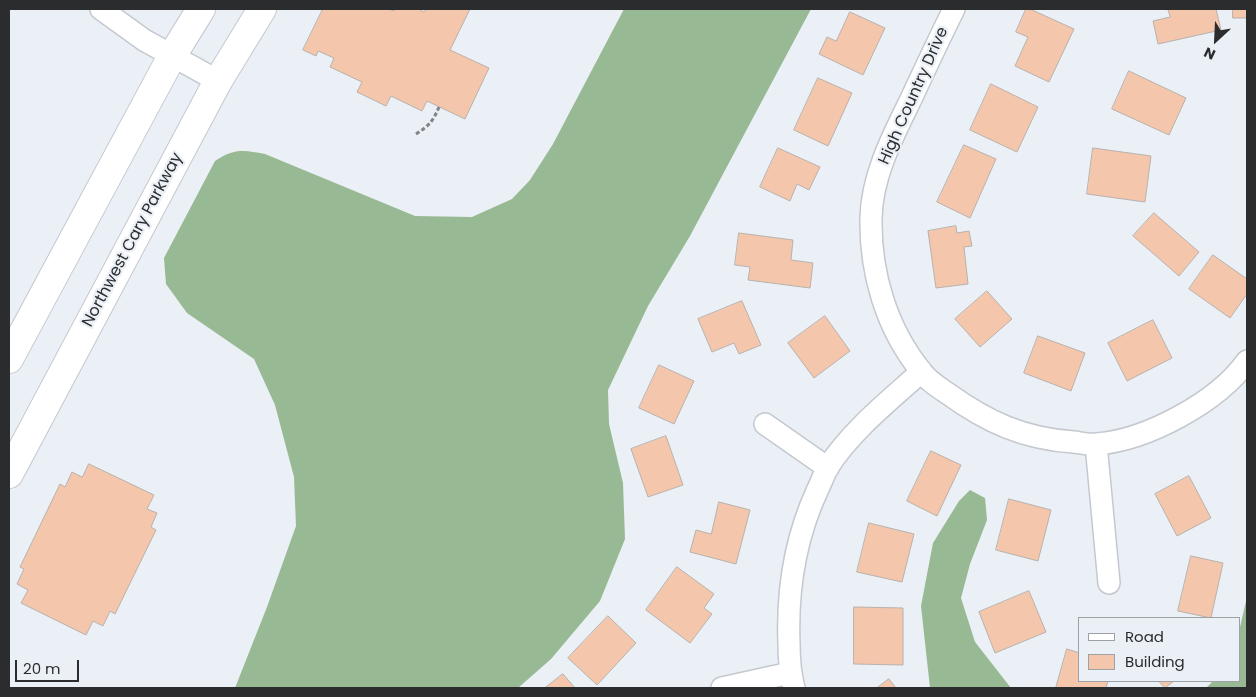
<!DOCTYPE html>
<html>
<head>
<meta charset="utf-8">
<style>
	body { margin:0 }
	#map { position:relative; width:1256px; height:697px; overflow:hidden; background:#ebeff6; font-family:Poppins,sans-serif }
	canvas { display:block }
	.frame { position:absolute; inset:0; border:10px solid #2a2c2e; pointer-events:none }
	.legend { position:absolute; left:1078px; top:617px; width:162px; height:65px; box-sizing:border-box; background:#ebeff6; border:1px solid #9ea1a6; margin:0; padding:6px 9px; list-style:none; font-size:15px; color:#2a2c2e }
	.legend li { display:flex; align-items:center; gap:10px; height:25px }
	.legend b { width:25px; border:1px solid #9ea1a6 }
	.north { position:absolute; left:1191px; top:15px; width:50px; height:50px; -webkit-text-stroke:4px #ebeff6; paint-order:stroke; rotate:205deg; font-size:14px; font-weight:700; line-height:20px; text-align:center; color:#2a2c2e }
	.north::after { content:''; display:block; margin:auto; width:18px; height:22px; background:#2a2c2e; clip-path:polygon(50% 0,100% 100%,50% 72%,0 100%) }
	.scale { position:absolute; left:15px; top:660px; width:64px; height:22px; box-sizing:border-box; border:2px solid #2a2c2e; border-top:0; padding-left:6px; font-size:15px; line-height:18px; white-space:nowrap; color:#2a2c2e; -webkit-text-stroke:4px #ebeff6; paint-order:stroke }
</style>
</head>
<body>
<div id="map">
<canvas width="1256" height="697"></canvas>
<div class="frame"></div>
<ul class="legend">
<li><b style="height:6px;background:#fff"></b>Road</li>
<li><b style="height:14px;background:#f4c6ac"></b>Building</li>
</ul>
<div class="north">N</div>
<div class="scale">20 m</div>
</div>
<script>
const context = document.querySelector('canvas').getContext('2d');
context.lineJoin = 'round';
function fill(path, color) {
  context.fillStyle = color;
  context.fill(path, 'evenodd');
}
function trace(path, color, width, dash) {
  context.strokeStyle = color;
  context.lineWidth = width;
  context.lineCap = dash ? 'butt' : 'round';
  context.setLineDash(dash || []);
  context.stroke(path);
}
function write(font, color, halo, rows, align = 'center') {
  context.font = font + ' Poppins,sans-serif';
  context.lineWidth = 4.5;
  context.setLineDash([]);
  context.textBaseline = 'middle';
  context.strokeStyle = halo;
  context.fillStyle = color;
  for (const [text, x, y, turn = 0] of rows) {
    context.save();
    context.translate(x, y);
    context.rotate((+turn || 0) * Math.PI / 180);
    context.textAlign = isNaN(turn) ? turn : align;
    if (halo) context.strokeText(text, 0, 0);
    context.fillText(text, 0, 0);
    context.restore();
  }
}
const forest = new Path2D(`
	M624,9H811L690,236L648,306L608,390L609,424L623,483L625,539L600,601L551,659L518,688H235L267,607L296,526L294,477L275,405L254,359L187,313L166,284L164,258L215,161C234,148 244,150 265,154L415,216L472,217L512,199L530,180L553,144Z
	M970,490L985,498L987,520L970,564L961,598L975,642L1011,688H930L921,606L933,543L959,501Z
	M1247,597V687L1206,688L1213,681H1240V627Z`);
const building = new Path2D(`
	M323,9H388L394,11L395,9H418L424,12L426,9H470L450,50L489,68L465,119L427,101L422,111L391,96L386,106L357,92L362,82L330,67L334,58L318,51L316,56L303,50Z
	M1026,9H1030L1074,29L1049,82L1015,66L1028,37L1016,32Z
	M1168,9H1216L1221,30L1158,44L1153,21L1170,17Z
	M1233,9H1247V18H1233Z
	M850,12L885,28L863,75L819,54L827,37L836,41Z
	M1129,71L1186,98L1169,135L1112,109Z
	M818,78L852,93L828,146L794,130Z
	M991,84L1038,107L1017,152L970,130Z
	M964,145L996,159L970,218L937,202Z
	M778,148L820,167L809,190L797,184L790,201L760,187Z
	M1093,148L1151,156L1145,202L1087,194Z
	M1154,213L1199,252L1179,276L1133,236Z
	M956,226L957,233L969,231L972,246L964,247L968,284L936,288L928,231Z
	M739,233L793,240L791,260L813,263L810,288L748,280L750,267L735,265Z
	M1213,255L1247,279V294L1230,318L1189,289Z
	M987,291L1012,319L980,347L955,319Z
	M742,301L761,345L739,354L734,343L712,352L698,319Z
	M825,316L850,351L814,378L788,343Z
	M1153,320L1172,358L1127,381L1108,343Z
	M1038,336L1085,353L1071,391L1024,373Z
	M659,365L694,381L674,424L639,408Z
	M666,436L683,485L648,497L631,449Z
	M931,451L961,465L937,516L907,501Z
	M89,464L154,495L147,509L157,513L151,527L156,530L115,614L110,611L103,626L93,621L86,635L21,603L28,590L17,584L24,569L20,567L60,484L65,487L72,472L82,477Z
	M1189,476L1211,518L1177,536L1155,494Z
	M1009,499L1051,510L1038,561L996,550Z
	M719,502L750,510L736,564L690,552L696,530L711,534Z
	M869,523L914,534L902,582L857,572Z
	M1191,556L1223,563L1211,618L1178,611Z
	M677,567L714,594L704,608L712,614L690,643L646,610Z
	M1029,591L1046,632L995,653L979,612Z
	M854,607L903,608V665L854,664Z
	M608,616L636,643L597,685L568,658Z
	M1067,649L1080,653V681H1108L1106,688H1056Z
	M563,674L575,688H545Z
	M889,679L896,688H877Z
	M1159,681H1174L1165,688Z`);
const path = new Path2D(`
	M416,134C430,125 433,121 439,107`);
const minor = new Path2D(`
	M101,9L144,40L218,81
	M954,9C939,39 925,69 911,99C893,136 872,175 871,218C870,272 886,328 921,371C927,380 938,387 947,393C987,422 1024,439 1074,442C1081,443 1089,445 1097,444C1147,440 1218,402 1247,361
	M765,424L828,468
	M1096,444L1109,583
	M722,688L790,673
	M794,688C790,673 789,659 789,643C787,591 795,539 817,491C821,483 824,474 828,467C851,431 890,400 921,372`);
const primary = new Path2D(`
	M9,359L172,56L201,9
	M9,474L218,81L262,9`);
const streetNames = [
	["High Country Drive",914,96,-66],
	["Northwest Cary Parkway",133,240,-62]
];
fill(forest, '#97b993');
fill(building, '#f4c6ac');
trace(building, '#b8b1ac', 1);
trace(minor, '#c4c8cf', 24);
trace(primary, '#c4c8cf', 30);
trace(path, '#818488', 3, [4, 2.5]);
trace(minor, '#fff', 21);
trace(primary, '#fff', 28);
write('16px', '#2a2c2e', '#ebeff6', streetNames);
</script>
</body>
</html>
